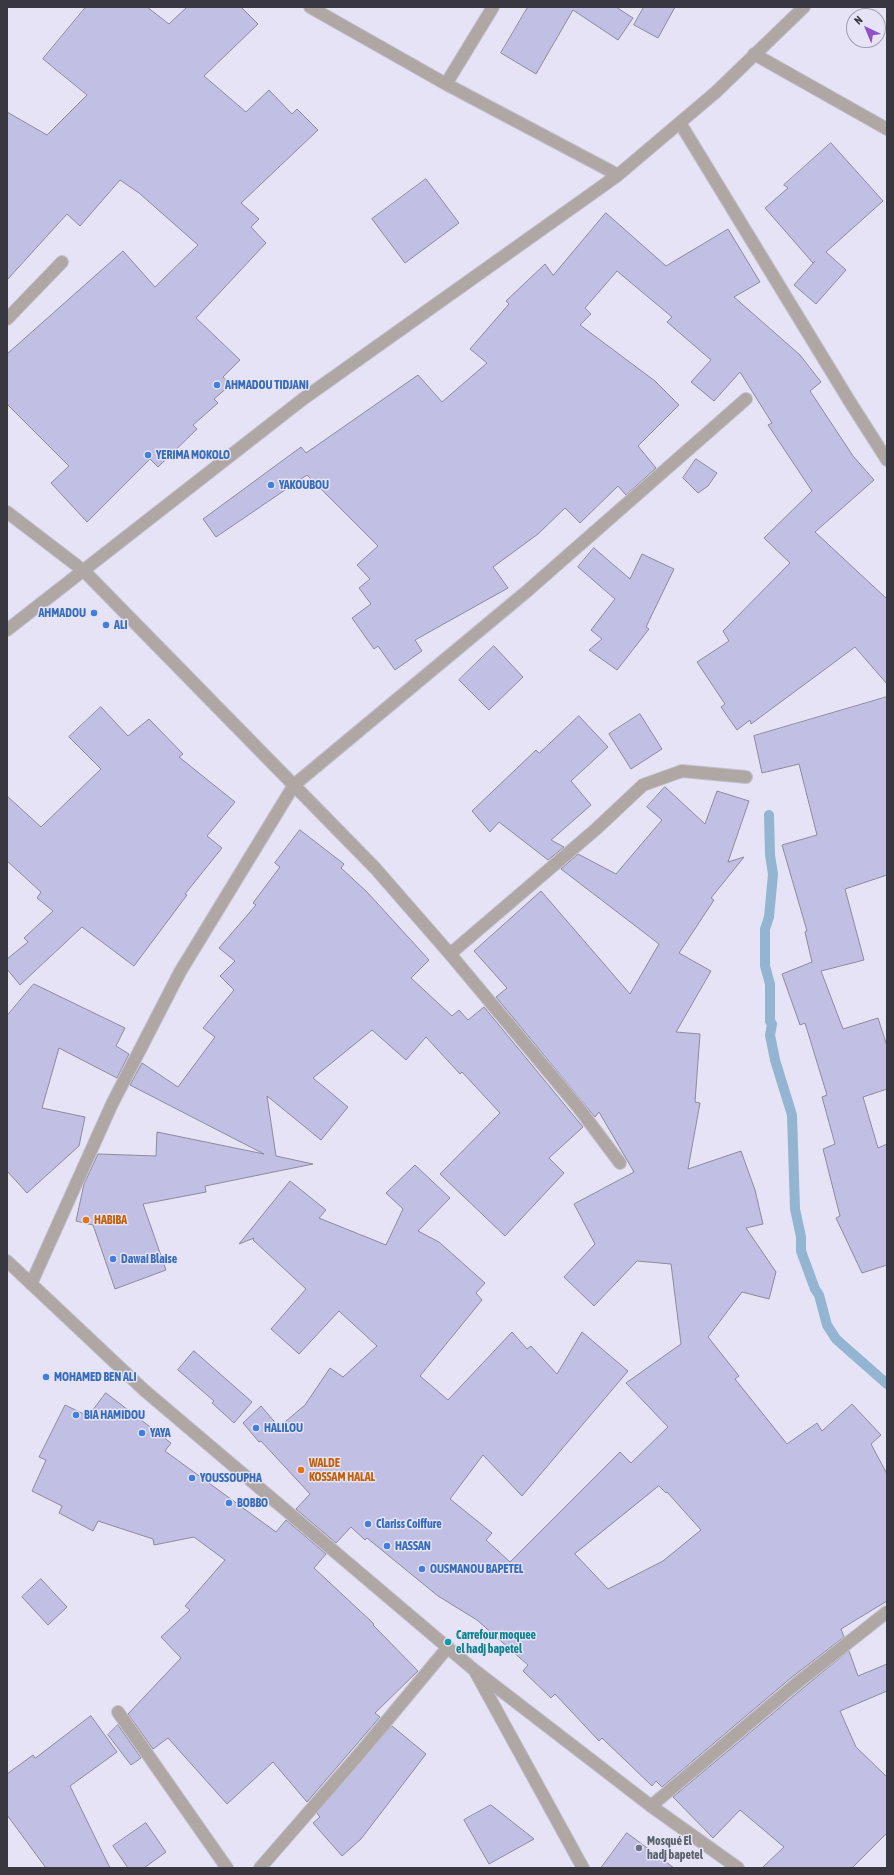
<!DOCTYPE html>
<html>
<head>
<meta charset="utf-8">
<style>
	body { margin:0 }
	#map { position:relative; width:894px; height:1875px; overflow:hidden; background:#e6e3f6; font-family:"Asap Condensed",sans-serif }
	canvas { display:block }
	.frame { position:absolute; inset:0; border:8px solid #39373f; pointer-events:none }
	.north { position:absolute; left:846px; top:8px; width:40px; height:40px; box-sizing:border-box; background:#e6e3f6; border:1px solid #a19ead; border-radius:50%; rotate:316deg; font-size:11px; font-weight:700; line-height:16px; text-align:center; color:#39373f }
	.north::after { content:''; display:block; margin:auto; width:14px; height:18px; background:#8e51c8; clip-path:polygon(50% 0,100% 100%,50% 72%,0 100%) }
</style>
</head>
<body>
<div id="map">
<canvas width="894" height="1875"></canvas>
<div class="frame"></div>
<div class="north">N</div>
</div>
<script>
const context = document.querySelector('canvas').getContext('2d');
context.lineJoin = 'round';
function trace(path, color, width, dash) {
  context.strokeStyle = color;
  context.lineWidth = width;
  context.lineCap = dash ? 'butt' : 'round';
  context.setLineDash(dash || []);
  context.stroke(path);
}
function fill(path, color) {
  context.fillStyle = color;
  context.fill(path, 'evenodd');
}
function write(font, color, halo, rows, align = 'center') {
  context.font = font + ' "Asap Condensed",sans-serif';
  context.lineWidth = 3;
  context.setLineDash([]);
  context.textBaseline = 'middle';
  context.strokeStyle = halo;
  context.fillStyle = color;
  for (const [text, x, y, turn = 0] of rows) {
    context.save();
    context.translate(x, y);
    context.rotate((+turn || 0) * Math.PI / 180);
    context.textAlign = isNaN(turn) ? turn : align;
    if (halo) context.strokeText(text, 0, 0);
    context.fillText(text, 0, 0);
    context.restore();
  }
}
const stream = new Path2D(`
	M769,815L770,855L773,874L769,917L765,929V966L770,984V1021L772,1024L770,1035L775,1060L792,1115L795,1209L801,1237V1251L815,1289L819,1295L827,1325L836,1339L887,1384`);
const building = new Path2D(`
	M86,7H147L169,24L187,7H241L258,24L204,76L246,112L269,90L292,114L297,109L318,130L241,203L259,219L251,227L266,243L196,318L240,360L223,377L230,385L214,399L218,403L193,425L197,429L158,467L150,459L87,522L51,483L69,466L7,404V354L123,251L155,287L198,245L139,193L120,180L80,226L67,214L7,280V112L47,135L87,95L43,59Z
	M528,7H616L633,18L618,40L573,10L536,74L501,53Z
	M644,7H675L658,38L634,25Z
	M831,143L883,201L826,252L846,270L816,304L794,285L815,261L813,263L765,208L788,188L784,185Z
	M426,179L459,223L405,263L372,219Z
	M606,213L666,266L728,229L760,282L734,297L800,355L821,382L810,391L853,456L874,480L815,532L887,599V684L855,647L751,724L750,720L737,730L721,707L725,704L697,662L729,641L723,631L790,563L764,538L812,491L768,425L772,423L740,372L714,401L691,382L711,360L667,322L672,317L617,271L585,308L591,314L580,325L655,381L679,405L638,446L656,468L626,495L618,486L580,523L565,508L538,534L493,567L508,588L415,640L422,651L395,670L378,646L374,649L352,618L371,604L359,588L370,579L357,565L378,546L307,475L216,537L203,519L301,447L306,453L418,375L442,402L487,363L470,349L509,304L506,301L545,264L553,275Z
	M696,459L717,473L708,486L698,493L683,478Z
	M594,548L630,579L642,554L674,569L646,627L649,629L617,670L589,650L602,639L591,630L615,599L578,567Z
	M494,646L523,677L489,710L459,680Z
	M887,697V875L845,889L864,960L821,971L843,1029L878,1018L887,1046V1089L863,1097L878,1148L887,1144V1265L862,1273L836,1218L840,1216L823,1149L835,1144L822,1097L827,1095L805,1023L800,1025L782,974L812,962L805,932L807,931L782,845L817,835L799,764L762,773L754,736Z
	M101,707L128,736L149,719L183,754L179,757L235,802L207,836L222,848L185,894L187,895L134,966L82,927L20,985L7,969V959L28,942L24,938L53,911L37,898L41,892L7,861V796L41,827L101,769L69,737Z
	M640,714L662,749L631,769L609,734Z
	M579,716L608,747L571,781L591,805L551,840L564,847L548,860L499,822L490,832L472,811L536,750L539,753Z
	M665,787L705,824L717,791L749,801L728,862L744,857L711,898L714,900L679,953L711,971L676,1032L700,1034L695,1102L700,1103L688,1169L741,1151L755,1190L763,1224L746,1228L776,1272L769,1299L742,1292L708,1337L739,1376L735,1379L787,1444L817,1423L822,1431L852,1404L881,1435L871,1444L887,1474V1601L841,1629L844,1637L792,1677L662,1787L656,1781L652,1786L602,1738L599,1741L555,1694L551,1698L523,1671L528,1665L477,1620L438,1596L367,1538L365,1540L351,1527L336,1543L296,1509L310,1494L261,1441L259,1442L243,1423L261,1406L279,1427L305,1405L330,1368L343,1377L377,1346L339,1311L299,1354L271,1329L306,1289L253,1240L254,1238L239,1244L290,1181L326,1210L319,1218L386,1245L403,1209L386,1193L415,1165L450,1198L418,1231L439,1242L485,1283L476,1293L482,1300L420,1376L448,1400L512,1332L527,1349L531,1346L557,1374L582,1332L628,1371L522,1496L483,1455L450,1499L492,1533L486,1540L510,1562L620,1452L631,1463L668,1427L626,1383L681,1344L671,1264L637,1261L594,1306L564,1277L595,1244L574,1204L634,1172L599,1112L595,1117L496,997L507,988L474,951L541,891L630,994L659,944L561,869L578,854L616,874L662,820L647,807ZM659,1486L666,1493L667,1492L701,1530L663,1561L608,1589L575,1554Z
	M300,830L344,864L341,868L367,892L429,960L411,978L452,1016L459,1010L468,1020L484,1007L583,1127L549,1158L564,1173L505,1236L440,1174L500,1113L462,1072L460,1074L426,1037L406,1060L372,1030L313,1078L348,1107L321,1140L267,1096L276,1156L313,1164L205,1186L206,1192L143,1204L166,1270L115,1289L93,1225L76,1221L84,1184L98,1154L156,1156L157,1132L264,1154L130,1085L142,1063L178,1087L215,1037L203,1028L234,990L220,976L235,961L219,948L256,905L253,903L280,867L275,863Z
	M34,984L125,1028L116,1046L129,1054L117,1078L59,1048L42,1108L85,1117L79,1146L27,1193L7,1171V1016Z
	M194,1351L252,1402L234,1423L212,1403L214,1401L178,1370Z
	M106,1393L171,1443L165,1451L276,1532L286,1520L326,1554L314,1568L374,1624L373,1625L418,1671L375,1713L380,1717L307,1802L273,1762L227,1804L168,1738L153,1749L128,1714L181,1658L161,1637L190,1610L185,1606L225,1560L194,1537L154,1545L153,1539L98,1521L93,1531L59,1513L62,1506L32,1491L46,1460L39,1457L65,1405L88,1416Z
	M41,1579L67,1607L48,1625L22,1597Z
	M849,1651L858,1676L887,1664V1691L840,1711L856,1747L887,1777V1833L852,1868H762L784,1847L740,1810L713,1838L673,1797L802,1689Z
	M91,1716L117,1752L70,1786L110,1868H46L7,1815V1774L33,1755L35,1758Z
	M118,1725L141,1758L131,1765L108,1735Z
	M392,1726L426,1754L361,1839L342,1856L313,1823L320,1817L317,1813Z
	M491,1805L534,1839L489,1864L464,1820Z
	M146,1823L166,1852L144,1868H128L113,1846Z
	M627,1833L674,1868H601Z`);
const minor = new Path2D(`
	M310,7L446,84L618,175
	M754,54L887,129
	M446,84L493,7
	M680,123L850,402L887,460
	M7,319L62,262
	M7,512L84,571L375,868L450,954L578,1107L620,1163
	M7,630L303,399L618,175L716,92L804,7
	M450,954L595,830L643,785L682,771L746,777
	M7,1261L144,1390L473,1669L651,1806L738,1868
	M31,1284L112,1104L180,972L294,785L526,592L746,399
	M476,1673L583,1868
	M118,1712L227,1868
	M651,1806L797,1683L887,1612
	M260,1868L360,1753L448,1647`);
const markers = [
	[217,385,4,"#3f7fe0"],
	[148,455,4,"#3f7fe0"],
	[271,485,4,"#3f7fe0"],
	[94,613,4,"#3f7fe0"],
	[106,625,4,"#3f7fe0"],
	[86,1220,4,"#e8710a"],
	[113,1259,4,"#3f7fe0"],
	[46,1377,4,"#3f7fe0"],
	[76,1415,4,"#3f7fe0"],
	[256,1428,4,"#3f7fe0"],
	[142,1433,4,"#3f7fe0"],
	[301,1470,4,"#e8710a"],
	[192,1478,4,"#3f7fe0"],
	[229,1503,4,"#3f7fe0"],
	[368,1524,4,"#3f7fe0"],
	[387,1546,4,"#3f7fe0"],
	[422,1569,4,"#3f7fe0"],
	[448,1642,4,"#0f9aa8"],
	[639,1848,4,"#6b7280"]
];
const shopNames = [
	["AHMADOU TIDJANI",225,385],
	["YERIMA MOKOLO",156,455],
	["YAKOUBOU",279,485],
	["AHMADOU",86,613,"right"],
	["ALI",114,625],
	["Dawai Blaise",121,1259],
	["MOHAMED BEN ALI",54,1377],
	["BIA HAMIDOU",84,1415],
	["HALILOU",264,1428],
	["YAYA",150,1433],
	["YOUSSOUPHA",200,1478],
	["BOBBO",237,1503],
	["Clariss Coiffure",376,1524],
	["HASSAN",395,1546],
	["OUSMANOU BAPETEL",430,1569]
];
const foodNames = [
	["HABIBA",94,1220],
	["WALDE",309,1463],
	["KOSSAM HALAL",309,1477]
];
const cultureNames = [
	["Carrefour moquee",456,1635],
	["el hadj bapetel",456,1649]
];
const worshipNames = [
	["Mosqué El",647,1841],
	["hadj bapetel",647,1855]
];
trace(stream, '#94b5d1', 10);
fill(building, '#c2bfe5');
trace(building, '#8c8a9c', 1);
trace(minor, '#c3c1d1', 14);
trace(minor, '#afa7a3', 12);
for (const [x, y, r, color] of markers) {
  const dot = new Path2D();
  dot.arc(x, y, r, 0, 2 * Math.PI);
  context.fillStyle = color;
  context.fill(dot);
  trace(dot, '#e6e3f6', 1.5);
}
write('bold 12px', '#366cbe', '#e6e3f6', shopNames, 'left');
write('bold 12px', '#c56008', '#e6e3f6', foodNames, 'left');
write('bold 12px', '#0d838f', '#e6e3f6', cultureNames, 'left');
write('bold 12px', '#5b616d', '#e6e3f6', worshipNames, 'left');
</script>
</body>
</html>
